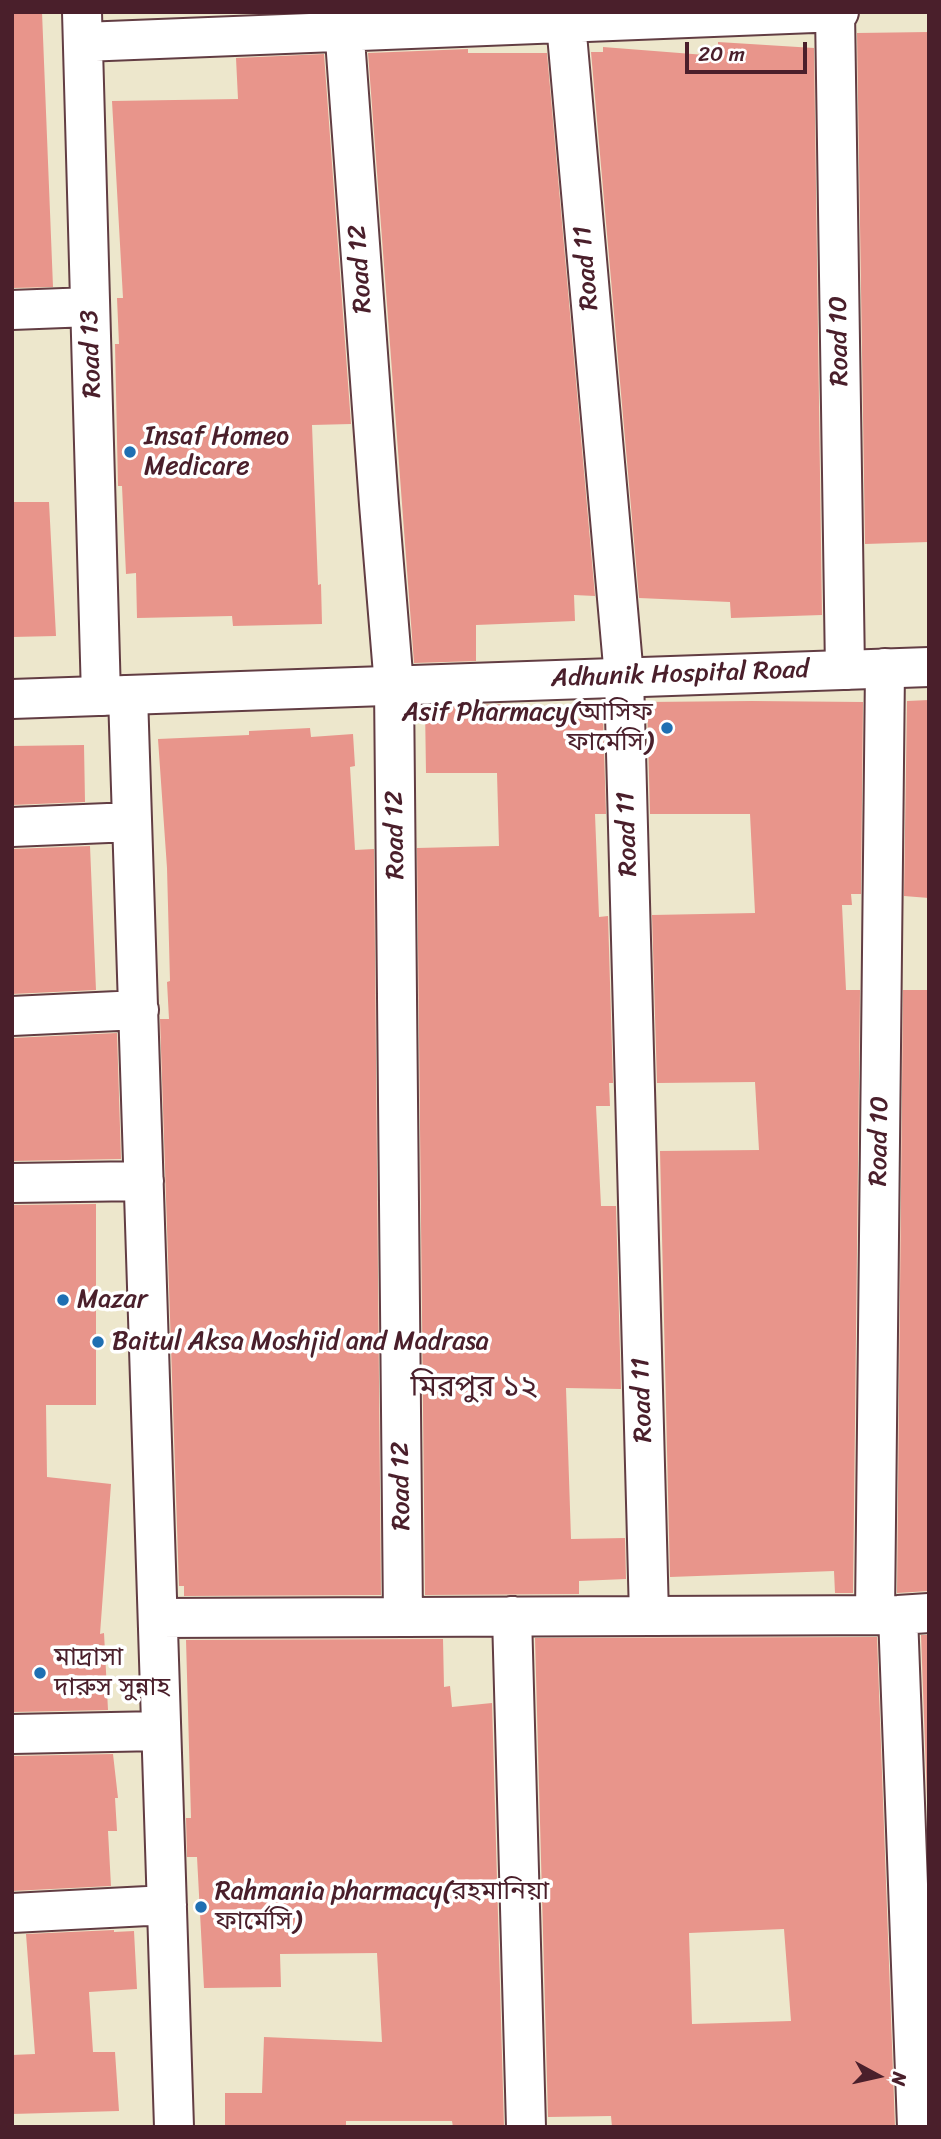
<!DOCTYPE html>
<html>
<head>
<meta charset="utf-8">
<style>
	body { margin:0 }
	#map { position:relative; width:941px; height:2139px; overflow:hidden; background:#ede7cc; font-family:Sriracha,sans-serif }
	canvas { display:block }
	.frame { position:absolute; inset:0; border:14px solid #4a1f2b; pointer-events:none }
	.north { position:absolute; left:843px; top:2041px; width:70px; height:70px; -webkit-text-stroke:5px #fff; paint-order:stroke; rotate:98deg; font-size:19px; font-weight:700; line-height:28px; text-align:center; color:#4a1f2b }
	.north::after { content:''; display:block; margin:auto; width:24px; height:32px; background:#4a1f2b; clip-path:polygon(50% 0,100% 100%,50% 72%,0 100%) }
	.scale { position:absolute; left:685px; top:42px; width:122px; height:32px; box-sizing:border-box; border:4px solid #4a1f2b; border-top:0; padding-left:9px; font-size:21px; line-height:24px; white-space:nowrap; color:#4a1f2b; -webkit-text-stroke:5px #fff; paint-order:stroke }
</style>
</head>
<body>
<div id="map">
<canvas width="941" height="2139"></canvas>
<div class="frame"></div>
<div class="north">N</div>
<div class="scale">20 m</div>
</div>
<script>
const context = document.querySelector('canvas').getContext('2d');
context.lineJoin = 'round';
function fill(path, color) {
  context.fillStyle = color;
  context.fill(path, 'evenodd');
}
function trace(path, color, width, dash) {
  context.strokeStyle = color;
  context.lineWidth = width;
  context.lineCap = dash ? 'butt' : 'round';
  context.setLineDash(dash || []);
  context.stroke(path);
}
function write(font, color, halo, rows, align = 'center') {
  context.font = font + ' Sriracha,"Noto Sans Bengali",sans-serif';
  context.lineWidth = 7;
  context.setLineDash([]);
  context.textBaseline = 'middle';
  context.strokeStyle = halo;
  context.fillStyle = color;
  for (const [text, x, y, turn = 0] of rows) {
    context.save();
    context.translate(x, y);
    context.rotate((+turn || 0) * Math.PI / 180);
    context.textAlign = isNaN(turn) ? turn : align;
    if (halo) context.strokeText(text, 0, 0);
    context.fillText(text, 0, 0);
    context.restore();
  }
}
const building = new Path2D(`
	M12,12H42L53,287L12,288Z
	M929,32V542L865,544L857,33Z
	M718,42L814,48L822,615L731,618L730,602L639,598L591,52H603V47L718,56Z
	M468,49V53H547L595,596L574,595L575,621L476,625V661L414,663L368,53Z
	M324,54L351,424L312,425L318,585L321,584L322,624L233,626L232,616L137,618L136,573L126,574L122,486H118L115,344H119L117,298H123L112,101L238,99L236,58Z
	M12,502H49L56,636L12,637Z
	M929,700V898L904,896L907,701Z
	M752,701L863,702L861,894H851L852,905H842L846,990H860L853,1593H835L834,1571L670,1577L660,1151L759,1150L755,1082L657,1083L652,915L755,913L750,814H650L647,702Z
	M510,704L511,721L603,718L606,814H595L599,917L608,916L613,1083H609L610,1106H596L601,1206H616L621,1389L566,1388L571,1539L625,1538L626,1579L579,1581V1594L425,1595L417,848L499,846L497,773H426L425,706Z
	M310,728L311,737L353,734L355,766L350,767L355,850L374,849L381,1595L184,1596V1586H179L160,1019H169L167,982L170,981L167,868L158,739L249,735V731Z
	M84,745L85,802L12,805V746Z
	M90,846L96,990L12,994V849Z
	M903,990H929V1591L897,1593Z
	M117,1033L121,1159L12,1161V1038Z
	M96,1204V1405H46L47,1477L111,1484L100,1634L104,1633L108,1710L12,1712V1205Z
	M921,1635H929V1854Z
	M877,1637L895,2127H612L611,2116L548,2117L535,1638ZM784,1929L791,2021L692,2024L689,1933Z
	M443,1639L444,1687L450,1686L452,1707L492,1703L504,2127H453L452,2121H346V2125L225,2126V2093H262L264,2037L382,2042L377,1953L280,1954L281,1987L204,1988L197,1857H187L186,1818H191L186,1640Z
	M113,1754L118,1798H115L117,1831H108L111,1886L12,1891V1756Z
	M114,1930V1932L134,1931L137,1989L89,1992L93,2052H115L119,2111L12,2114V2055L35,2054L26,1934Z`);
const minor = new Path2D(`
	M82,12L101,696
	M343,12L379,504L394,686L403,1617
	M565,12L624,677L649,1615
	M835,12L845,670
	M83,42L839,12
	M12,310L90,307
	M128,695L174,2127
	M12,827L132,822
	M12,1016L139,1010
	M12,1183L144,1181
	M875,1614L885,668
	M898,1615L917,2127
	M512,1616L526,2127
	M158,1618L898,1615L929,1613
	M12,1734L161,1731
	M12,1913L167,1905`);
const tertiary = new Path2D(`
	M12,699L929,667`);
const markers = [
	[130,452,7,"#1f6fb2"],
	[667,728,7,"#1f6fb2"],
	[63,1300,7,"#1f6fb2"],
	[98,1342,7,"#1f6fb2"],
	[40,1673,7,"#1f6fb2"],
	[201,1907,7,"#1f6fb2"]
];
const streetNames = [
	["Road 11",587,268,-95],
	["Road 12",361,269,-94],
	["Road 10",840,341,-91],
	["Road 13",92,354,-92],
	["Adhunik Hospital Road",680,675,-2],
	["Road 11",628,834,-92],
	["Road 12",396,835,-91],
	["Road 10",880,1141,-89],
	["Road 11",643,1400,-92],
	["Road 12",402,1486,-91]
];
const poiNames = [
	["Insaf Homeo",144,437],
	["Medicare",144,467],
	["Asif Pharmacy(আসিফ",653,713,"right"],
	["ফার্মেসি)",653,743,"right"],
	["Mazar",77,1300],
	["Baitul Aksa Moshjid and Madrasa",112,1342],
	["মাদ্রাসা",54,1658],
	["দারুস সুন্নাহ",54,1688],
	["Rahmania pharmacy(রহমানিয়া",215,1892],
	["ফার্মেসি)",215,1922]
];
const quarterNames = [
	["মিরপুর ১২",474,1388]
];
fill(building, '#e8958b');
trace(minor, '#623d43', 42);
trace(tertiary, '#623d43', 42);
trace(minor, '#fff', 38);
trace(tertiary, '#fff', 38);
for (const [x, y, r, color] of markers) {
  const dot = new Path2D();
  dot.arc(x, y, r, 0, 2 * Math.PI);
  context.fillStyle = color;
  context.fill(dot);
  trace(dot, '#fff', 2.5);
}
write('26px', '#4a1f2b', '#fff', streetNames);
write('26px', '#4a1f2b', '#fff', poiNames, 'left');
write('30px', '#4a1f2b', '#fff', quarterNames);
</script>
</body>
</html>
